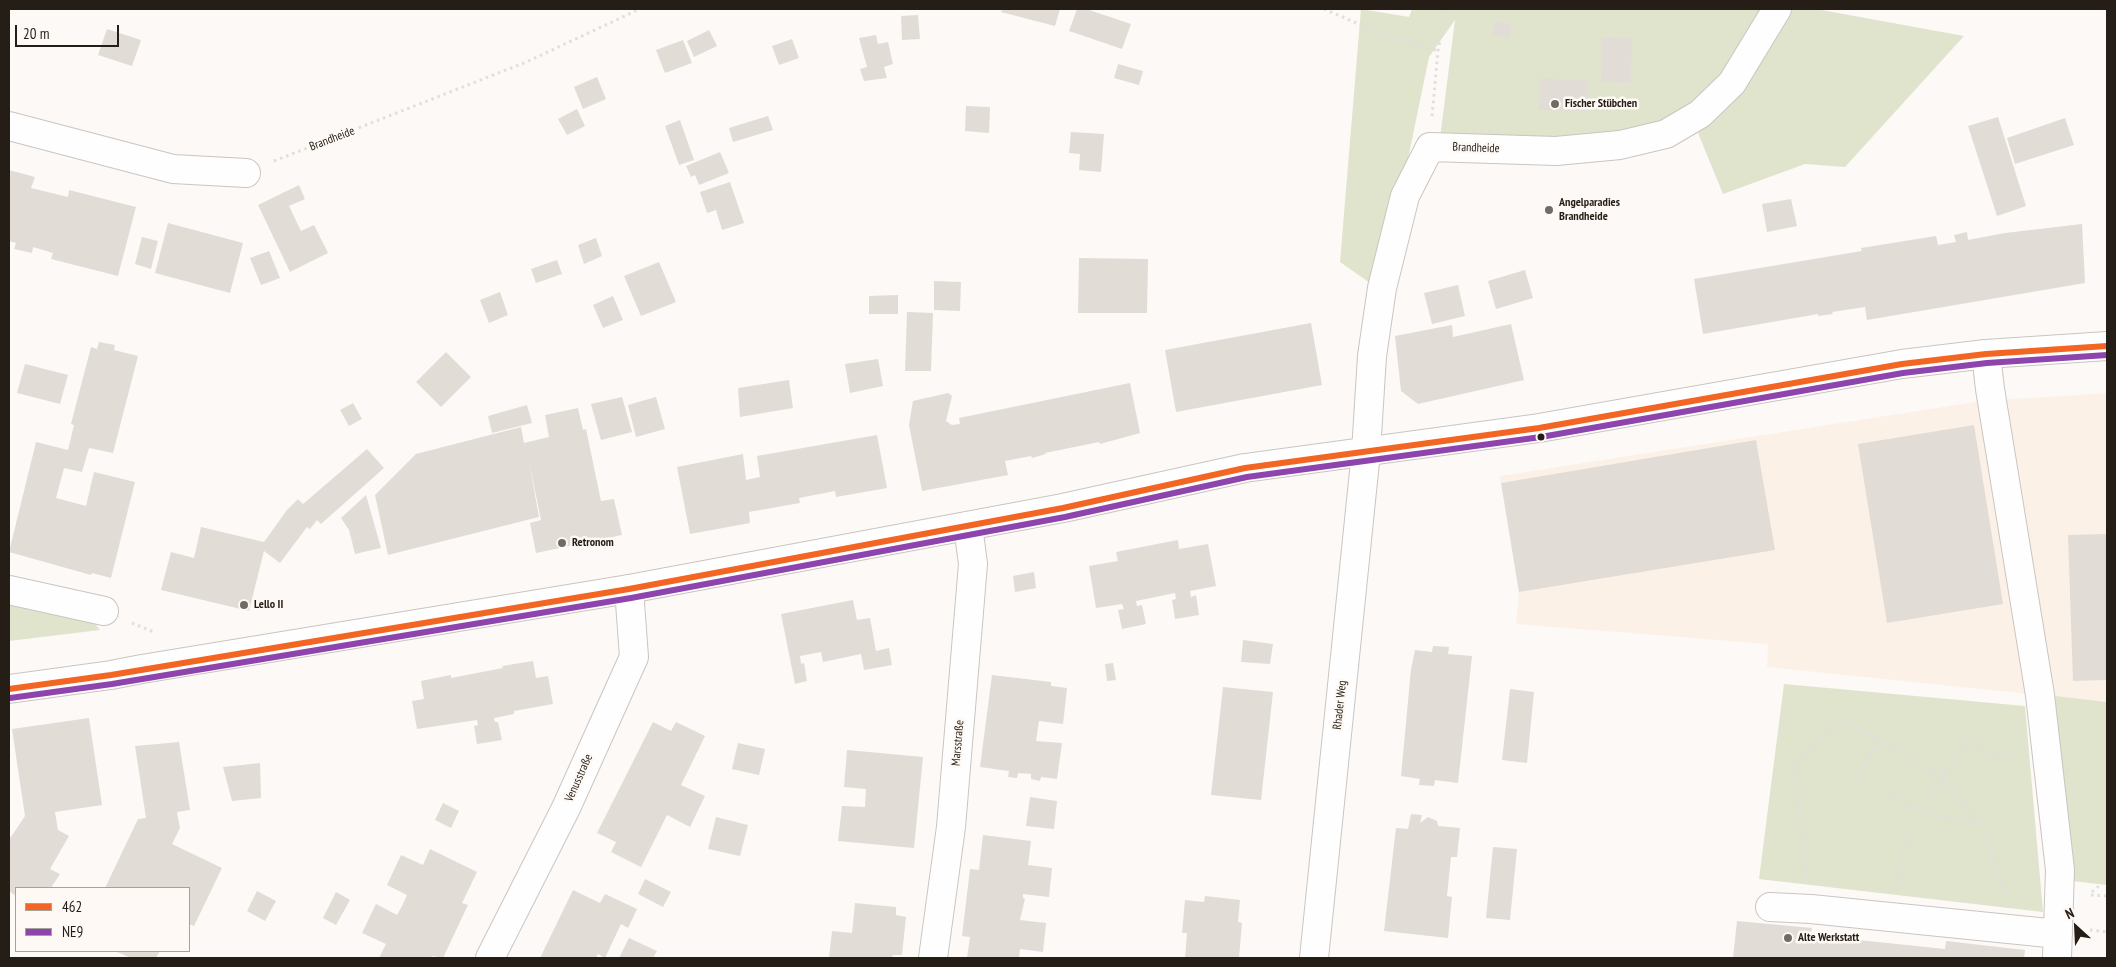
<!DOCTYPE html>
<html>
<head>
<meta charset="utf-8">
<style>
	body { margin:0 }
	#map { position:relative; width:2116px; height:967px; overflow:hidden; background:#fcf9f7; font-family:"PT Sans Narrow",sans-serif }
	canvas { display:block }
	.frame { position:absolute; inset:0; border:10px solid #251e16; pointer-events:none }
	.legend { position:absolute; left:15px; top:887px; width:175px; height:65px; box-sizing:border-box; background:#fef9f5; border:1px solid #a7a19c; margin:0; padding:6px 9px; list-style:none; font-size:15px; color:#251e16 }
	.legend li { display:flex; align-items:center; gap:10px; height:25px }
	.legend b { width:25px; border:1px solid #a7a19c }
	.north { position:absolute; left:2051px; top:902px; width:50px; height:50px; -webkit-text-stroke:4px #fef9f5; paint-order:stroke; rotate:335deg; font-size:14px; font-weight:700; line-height:20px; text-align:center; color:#251e16 }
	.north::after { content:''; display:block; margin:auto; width:18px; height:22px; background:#251e16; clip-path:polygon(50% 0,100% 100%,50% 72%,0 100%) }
	.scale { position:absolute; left:15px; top:25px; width:104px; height:22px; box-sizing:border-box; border:2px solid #251e16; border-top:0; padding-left:6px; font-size:15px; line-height:18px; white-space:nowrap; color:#251e16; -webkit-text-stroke:4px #fef9f5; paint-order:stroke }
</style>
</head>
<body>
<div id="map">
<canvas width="2116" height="967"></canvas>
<div class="frame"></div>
<ul class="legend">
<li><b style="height:6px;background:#f26522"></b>462</li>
<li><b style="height:6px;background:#8e44ad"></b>NE9</li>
</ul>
<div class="north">N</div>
<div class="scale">20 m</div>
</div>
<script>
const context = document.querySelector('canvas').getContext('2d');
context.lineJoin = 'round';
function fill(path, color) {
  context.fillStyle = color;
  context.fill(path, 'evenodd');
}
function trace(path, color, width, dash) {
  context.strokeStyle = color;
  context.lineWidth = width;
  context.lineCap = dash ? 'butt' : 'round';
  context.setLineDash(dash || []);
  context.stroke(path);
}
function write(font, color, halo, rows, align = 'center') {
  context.font = font + ' "PT Sans Narrow",sans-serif';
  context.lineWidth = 5;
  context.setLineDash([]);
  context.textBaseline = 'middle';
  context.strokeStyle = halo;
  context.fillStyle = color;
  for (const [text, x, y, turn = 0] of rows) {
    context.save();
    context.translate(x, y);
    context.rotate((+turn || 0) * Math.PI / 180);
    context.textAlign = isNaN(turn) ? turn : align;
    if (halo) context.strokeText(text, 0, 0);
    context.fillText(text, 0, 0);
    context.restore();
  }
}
const built = new Path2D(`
	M2107,393V702L1767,667L1768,644L1516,624L1519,592L1500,476L1982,401Z`);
const green = new Path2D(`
	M1361,9L1409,17L1412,9H1770L1764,25L1692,109L1641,130L1561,141L1440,138L1455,20L1429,57L1408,159L1370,283L1340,262Z
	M1789,9H1816L1964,36L1845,167L1805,164L1723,194L1698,133L1737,98L1748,83Z
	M9,599L93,621L100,630L9,641Z
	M1784,684L2025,706L2043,912L1759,879Z
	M2055,696L2107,702V885L2072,881Z`);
const building = new Path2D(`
	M1002,9H1060L1055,26L1001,12Z
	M1077,9H1086L1131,24L1122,49L1069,31Z
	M918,15L920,39L902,40L901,16Z
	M1495,21L1512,25L1509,38L1492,34Z
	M107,29L141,40L132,66L98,55Z
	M709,30L717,46L694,57L687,41Z
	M876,35L878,44L888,42L893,64L884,67L887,78L864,81L860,69L867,67L859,38Z
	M1602,37L1632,38L1631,83L1601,82Z
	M792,39L799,58L779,65L772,46Z
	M683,40L692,63L665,73L656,50Z
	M1118,64L1143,71L1139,85L1114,78Z
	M597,77L606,99L583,109L574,87Z
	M1540,79L1588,80L1587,111L1539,110Z
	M966,106L990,107L989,133L965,131Z
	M577,109L585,126L567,135L558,119Z
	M768,116L773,130L733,142L729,128Z
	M1998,117L2026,206L1997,216L1968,126Z
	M2065,118L2074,145L2015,164L2007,138Z
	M680,120L694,160L679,165L665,126Z
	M1071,132L1104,134L1101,172L1079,170L1080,154L1069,153Z
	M720,152L729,173L699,185L695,175L691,177L686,166Z
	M9,170L35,177L31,188L68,197L69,190L136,207L118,276L51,259L53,253L33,247L32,253L14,249L16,243L9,241Z
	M730,182L744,223L722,230L716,210L707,213L700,192Z
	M299,185L305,199L289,206L301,231L314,225L328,253L290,272L258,205Z
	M1791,199L1797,226L1767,232L1762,204Z
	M168,223L243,243L230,293L155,273Z
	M2082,224L2085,283L1867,320L1865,307L1832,312L1833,314L1818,316V314L1703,334L1694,279L1862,251L1861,248L1936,236L1938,245L1956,242L1954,235L1967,232L1968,240L2005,233Z
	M142,237L158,241L151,269L135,264Z
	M596,238L602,256L584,264L578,245Z
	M269,251L280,278L261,285L250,258Z
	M1079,258L1148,259L1147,313H1078Z
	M557,260L562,274L536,283L531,269Z
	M659,262L676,302L641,316L624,276Z
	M1525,270L1533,298L1496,309L1488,281Z
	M934,281L961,282L960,311L934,310Z
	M1458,285L1465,316L1432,324L1424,293Z
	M500,292L508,315L489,323L480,300Z
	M898,295V314H869V296Z
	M613,296L623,320L603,328L593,305Z
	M907,312L933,313L931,371H905Z
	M1311,323L1322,385L1176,412L1165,350Z
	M1511,324L1524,380L1418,404L1401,391L1395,336L1452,325L1453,337Z
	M99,342L115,345L114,350L138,356L113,453L89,448L82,472L64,468L56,498L86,506L94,472L135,482L111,578L92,573L91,575L9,552L36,442L68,450L74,425L71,424L91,347L97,349Z
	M446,352L471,377L441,407L416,382Z
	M878,359L883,386L850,393L845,364Z
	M25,364L68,375L60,404L17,393Z
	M789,380L793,408L740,417L738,388Z
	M1130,383L1140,433L1100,444L1099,442L1045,453L1046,454L1032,458L1031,456L1005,461L1008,475L922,491L909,425L913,401L948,393L952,396L946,421L952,425L960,424L959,418Z
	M622,397L632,432L601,440L591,404Z
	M656,397L665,429L636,437L628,405Z
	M353,403L362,419L349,426L340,410Z
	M527,405L532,423L492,433L488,416Z
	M578,408L583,430L586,429L601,501L614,499L622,535L536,553L530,523L541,520L529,462L539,517L388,555L375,495L416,454L521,427L524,443L549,437L545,415Z
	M1974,425L2003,604L1887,623L1858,444Z
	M877,435L887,488L836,497L835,491L799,498L800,503L749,512L750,523L690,534L677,467L743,454L746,480L760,477L757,456Z
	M1756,440L1775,550L1519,592L1501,483Z
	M367,449L384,468L321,524L317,520L310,529L307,527L280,563L264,551L249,611L161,590L171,552L194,558L201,527L264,542L287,510L298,499L303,504Z
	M366,495L381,548L355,554L349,530L341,518Z
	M2107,534V680L2073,681L2068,535Z
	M1178,540L1179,549L1208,544L1216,586L1190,591L1191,597L1196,595L1199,615L1175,619L1172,600L1176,599L1175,593L1136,601L1137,606L1142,605L1146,624L1122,629L1118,610L1124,609L1122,604L1096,608L1089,566L1118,561L1116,552Z
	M1034,572L1036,588L1015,592L1013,576Z
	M853,600L857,620L870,618L876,651L889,648L892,665L864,670L861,654L823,662L821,652L800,656L801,664L804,663L807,681L795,684L781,614Z
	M1243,640L1273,644L1270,664L1241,662Z
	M1433,646L1449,647L1448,654L1472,656L1458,783L1435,780L1434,786L1419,785L1420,779L1401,776L1411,669L1415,650L1432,652Z
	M533,661L536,678L548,676L553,704L514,711V714L494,718L495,722H498L502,740L477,744L474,726L478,725L477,720L417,729L412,701L424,699L421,681L451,675V678L503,668L502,666Z
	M1113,663L1116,680L1107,681L1105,664Z
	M992,675L1051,682V686L1067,688L1063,724L1039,721L1036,741L1062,743L1057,779L1041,777L1040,781L1031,779V774L1018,773L1017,778L1008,777L1009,771L980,767Z
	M1223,687L1273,692L1261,800L1211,795Z
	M1510,689L1534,692L1527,763L1502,760Z
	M89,718L102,805L55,812L58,830L69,836L50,869L60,874L51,888H16V896L9,891V836L11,837L25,816L12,729Z
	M653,722L671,731L676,722L705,736L681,785L705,796L690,827L667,815L641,867L611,852L616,842L597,833Z
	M179,742L190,810L177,812L180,828L172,844L222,868L194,926L189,924V888H105L138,819L146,818L135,746Z
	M738,743L765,749L759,775L732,769Z
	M847,750L923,757L914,848L838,841L842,806L865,807L866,789L844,787Z
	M260,763L261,798L232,801L223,767Z
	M1030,797L1057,801L1054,829L1026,826Z
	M443,803L459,811L451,828L435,820Z
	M1411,814L1422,815L1420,823L1428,817L1437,821L1438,826L1460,828L1457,857H1451L1447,896L1452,897L1448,938L1384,931L1396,828L1408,829Z
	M716,817L748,825L740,856L708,849Z
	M983,835L1031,841L1028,865L1052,868L1049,897L1023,894V898L1025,899L1020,920L1046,923L1043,952L1020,949L1019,958H967L970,937L962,936L970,869L979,870Z
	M1493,847L1517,849L1510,920L1486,918Z
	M430,849L477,872L462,903L468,905L443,958L432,956L431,958H379L386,944L362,933L376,904L397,915L402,906L407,895L387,885L401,855L423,865Z
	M645,879L671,892L663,907L638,894Z
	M573,890L600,903L605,894L637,909L628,928L621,924L605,958L598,954L596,958H540Z
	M257,891L276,901L265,921L247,911Z
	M336,892L350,900L336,925L323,918Z
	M1205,896L1240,900L1238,922L1242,923L1239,958H1185L1187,933H1182L1185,900L1204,902Z
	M855,903L896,907V915L906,917L902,955H893L892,958H829L832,931L852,933Z
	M1737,921L1812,928L1811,935L1945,949L1946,941L2025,950L2024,958H1733Z
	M629,938L657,951L653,958H619Z
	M115,951H160L156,958H131Z`);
const path = new Path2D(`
	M1324,9L1361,25L1438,51
	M1432,116L1438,51L1446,9
	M274,161L524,63L640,9
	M132,623L156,633
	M1963,747L1975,745L1984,749L1991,757L2010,753L2011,763
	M1850,789L1879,740
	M1882,790L1905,804
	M1931,796L1973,731
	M1936,816L1980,822
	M1807,879L1794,764L1845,720L1944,779L1980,822L1999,878L2008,896
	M1896,887L1909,830
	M2092,892L2101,884
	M2091,895L2107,896
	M2090,930L2107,932`);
const minor = new Path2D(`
	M9,126L173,169L246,173
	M1986,354L1990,389L2040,695L2060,870L2057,958
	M9,590L104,611
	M1770,907L1811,909L2058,934
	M490,958L566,808L634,657L629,589
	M933,958L951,827L973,564L968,526
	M1314,958L1366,452L1372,356L1382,288L1405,196L1430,147L1556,151L1620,145L1666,134L1700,114L1732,83L1777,9`);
const major = new Path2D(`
	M9,689L111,675L142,669L629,589L1063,508L1245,468L1539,428L1902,364L1986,354L2107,346`);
const pathBridge = new Path2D(`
	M1905,804L1936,816`);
const bus1 = new Path2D(`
	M9,689L111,675L629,589L1063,508L1245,468L1539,428L1902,364L1986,354L2107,346`);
const bus2 = new Path2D(`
	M10,698L112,684L631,598L1065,517L1247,477L1541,437L1903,373L1987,363L2107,355`);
const markers = [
	[1555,104,5,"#706b65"],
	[1549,210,5,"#706b65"],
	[1541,437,4.5,"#251e16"],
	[562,543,5,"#706b65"],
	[244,605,5,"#706b65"],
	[1788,938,5,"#706b65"]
];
const poiNames = [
	["Fischer Stübchen",1565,104],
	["Angelparadies",1559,203],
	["Brandheide",1559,217],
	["Retronom",572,543],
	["Lello II",254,605],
	["Alte Werkstatt",1798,938]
];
const streetNames = [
	["Brandheide",332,139,-21],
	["Brandheide",1476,148,2],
	["Rhader Weg",1340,705,-84],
	["Marsstraße",958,743,-85],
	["Venusstraße",579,778,-66]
];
fill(built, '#fcf1e7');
fill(green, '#e0e4cc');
fill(building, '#e2dcd7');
trace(minor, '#cac5c0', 30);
trace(major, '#cac5c0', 30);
trace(path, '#dfdfde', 3, [2.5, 4]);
trace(minor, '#fffefe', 28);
trace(major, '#fffefe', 28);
trace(pathBridge, '#dfdfde', 3, [2.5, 4]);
trace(bus1, '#f26522', 6);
trace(bus2, '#8e44ad', 6);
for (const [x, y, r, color] of markers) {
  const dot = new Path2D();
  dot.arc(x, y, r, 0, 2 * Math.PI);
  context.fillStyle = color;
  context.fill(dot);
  trace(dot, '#fef9f5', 2);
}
write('bold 12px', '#251e16', '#fef9f5', poiNames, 'left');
write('12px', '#251e16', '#fef9f5', streetNames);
</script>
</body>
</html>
